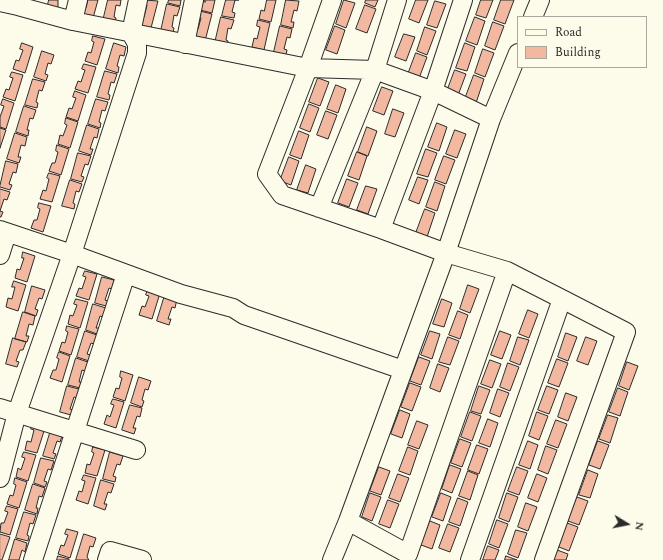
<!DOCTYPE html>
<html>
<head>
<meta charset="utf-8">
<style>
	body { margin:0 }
	#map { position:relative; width:663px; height:560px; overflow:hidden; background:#fdfbea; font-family:Spectral,serif }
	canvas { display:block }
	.legend { position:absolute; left:517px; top:16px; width:130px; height:52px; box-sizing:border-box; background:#fdfbea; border:1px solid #a9a89e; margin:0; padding:5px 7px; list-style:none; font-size:12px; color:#2b2b2b }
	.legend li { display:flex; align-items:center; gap:8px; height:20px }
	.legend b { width:20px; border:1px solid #a9a89e }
	.north { position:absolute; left:607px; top:504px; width:40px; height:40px; -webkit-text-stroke:3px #fdfbea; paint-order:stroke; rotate:100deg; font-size:11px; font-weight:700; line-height:16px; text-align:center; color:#2b2b2b }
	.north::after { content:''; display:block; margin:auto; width:14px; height:18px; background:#2b2b2b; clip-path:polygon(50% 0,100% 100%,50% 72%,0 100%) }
</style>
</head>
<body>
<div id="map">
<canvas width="663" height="560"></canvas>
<ul class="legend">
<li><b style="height:5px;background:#fdfbea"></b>Road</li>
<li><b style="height:11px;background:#f2b8a0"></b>Building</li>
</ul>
<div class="north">N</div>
</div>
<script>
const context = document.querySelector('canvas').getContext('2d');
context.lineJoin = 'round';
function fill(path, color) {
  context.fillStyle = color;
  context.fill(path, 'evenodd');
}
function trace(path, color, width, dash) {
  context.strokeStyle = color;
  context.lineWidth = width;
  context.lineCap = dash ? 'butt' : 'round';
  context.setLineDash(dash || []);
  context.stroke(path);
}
const building = new Path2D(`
	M49,0H58V12L47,9Z
	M88,0H98L93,18L81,15L83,6L86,7Z
	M108,0H121L120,6L116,5L114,17L116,18L115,23L103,21Z
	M145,0L158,1L151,28L139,25L141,16L144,17L147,5L144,4Z
	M169,0H181L180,6L168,3Z
	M205,0H215L212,13L200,10L202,1L205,2Z
	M226,0H239H235L232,12L235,13L234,18L222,16Z
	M267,0H276L271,22L259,19L261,10L264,11Z
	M286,0L299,1L297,11L294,10L291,22H294L293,28L281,25Z
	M344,0L355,3L346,28L336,24Z
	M366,0H378L375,7L365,3Z
	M416,0H428L419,23L409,19Z
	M481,0H493L486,18L476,15Z
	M501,0H514L505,24L494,20Z
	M435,1L446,4L437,28L427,25Z
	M167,4L180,7L177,16L174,15L172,27L174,28L173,33L161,31Z
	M365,5L376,9L367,33L356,29Z
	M200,11L212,14L205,41L193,38L195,29H198L201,18L198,17Z
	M221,17L234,20L231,29L228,28L226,40L228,41L227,46L215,43Z
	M475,17L485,21L477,45L466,41Z
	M258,20L270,23L264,50L252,47L254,38L257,39L260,27L257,26Z
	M493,22L504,26L495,50L485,46Z
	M280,26L292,29L290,38L287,37L284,49L287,50L286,55L274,52Z
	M335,26L345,30L337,54L326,50Z
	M425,27L436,31L427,55L417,51Z
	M404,34L415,37L406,61L395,57Z
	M93,36L105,39L97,65L85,61L88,52L91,53L94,42L92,41Z
	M22,43L33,47L25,73L13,69L16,60L19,61L23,50L20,49Z
	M114,43L126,47L124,56L120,55L117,66L119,67L118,73L106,69Z
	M465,43L475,47L467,71L456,68Z
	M483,49L494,53L485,77L475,73Z
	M42,51L54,55L51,64L48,63L45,74L48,75L46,81L34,77Z
	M416,53L427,57L418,81L407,77Z
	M84,64L96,67L88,93L75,89L78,81L81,82L85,70L82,69Z
	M455,70L466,74L457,98L446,94Z
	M105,71L117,74L114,83L111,82L108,94L110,95L109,100L97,97Z
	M12,72L23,75L15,101L3,97L6,89L9,90L13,78L10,77Z
	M474,75L484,79L476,103L465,99Z
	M318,78L329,82L320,106L309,102Z
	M33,79L45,82L42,91L39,90L36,102L38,103L37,108L25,105Z
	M336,85L346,89L338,113L327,109Z
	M382,87L393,91L384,115L373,111Z
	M75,91L86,95L78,121L66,117L69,108L72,109L76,98L73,97Z
	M3,99L14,103L6,129L0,127V117L4,106L1,105Z
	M96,99L108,102L105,111L102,110L99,122L101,123L100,128L88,124Z
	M309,104L319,108L310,132L300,128Z
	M24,106L36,110L33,119L30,118L27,130H29L28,136L16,132Z
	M393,109L404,113L395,137L385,134Z
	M326,111L337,115L328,139L317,135Z
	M66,118L78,122L70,148L58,144L60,135L63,136L67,125L65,124Z
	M437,123L447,127L439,151L428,147Z
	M87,125L99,129L97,138L94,137L90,149H93L91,155L79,151Z
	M367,127L377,131L368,156L358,152Z
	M0,128L6,130L0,148Z
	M455,130L466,134L457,158L446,154Z
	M299,131L309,135L301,159L290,155Z
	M15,133L27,137L25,146L21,145L18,157H21L19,163L7,159Z
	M57,145L69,149L61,175L49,171L52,163H55L58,152L56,151Z
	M426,149L437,153L428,177L417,174Z
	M357,152L367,156L359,180L348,176Z
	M78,153L91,156L88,165L85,164L81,176L84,177L82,182L71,179Z
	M444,156L455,160L446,184L435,180Z
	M289,157L299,161L291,185L280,181Z
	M6,161L18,164L16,173L13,172L9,184L12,185L10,190L0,187Z
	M306,165L316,169L308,193L297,190Z
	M49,173L60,176L52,202L40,199L43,190L46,191L49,179L47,178Z
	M418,177L428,180L419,204L409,200Z
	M347,179L358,183L349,207L338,203Z
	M70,180L82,184L79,192L76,191L73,203L75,204L74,209L62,206Z
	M435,182L445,186L437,211L426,207Z
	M366,186L377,189L368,214L357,210Z
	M0,189L10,192L7,200L4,199L0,211L3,212L1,217H0Z
	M39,203L51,206L43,232L31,228L34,220H37L40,209L38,208Z
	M425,209L435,213L427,237L416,233Z
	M23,252L35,256L27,282L15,278L17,269L20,270L24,258H22Z
	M85,271L97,274L89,300L76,296L79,288L82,289L86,277L83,276Z
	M102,277L114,280L112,289L109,288L105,300L108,301L106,306L95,303Z
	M14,281L26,285L18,311L6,307L8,298L12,299L15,287H12Z
	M468,285L479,289L470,313L460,309Z
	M32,286L45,290L42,299L39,298L35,309L38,310L36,316L25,312Z
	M148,289L160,293L152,319L139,315L142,306L145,307L149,296L146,295Z
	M165,295L177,299L175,308L172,307L168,319H171L169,325L157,321Z
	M76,299L88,302L80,328L68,324L70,315L73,316L77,305L74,304Z
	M442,299L452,303L444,327L433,324Z
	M93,304L106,308L103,317L100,316L96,328H99L97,334L86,330Z
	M528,310L538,314L529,338L519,334Z
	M458,311L468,315L460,339L449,335Z
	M23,312L35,316L33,325L29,324L26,336H29L27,342L15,339Z
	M67,326L79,329L71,355L59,351L62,342L65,343L68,332L66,331Z
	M85,331L97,335L94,344L91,343L87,354L90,355L89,361L77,357Z
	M430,331L440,334L432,359L421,355Z
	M500,331L511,335L502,359L491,355Z
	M566,333L577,337L568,361L558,357Z
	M448,337L459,341L450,365L439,362Z
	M518,337L529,340L520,365L510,361Z
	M586,337L597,341L588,365L577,361Z
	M13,338L26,342L23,350H20L16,361L19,362L17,367L6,364Z
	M59,352L70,356L62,382L50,378L53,370H56L59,359L57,358Z
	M419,357L430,361L421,385L410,381Z
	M76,358L88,362L85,371L82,370L79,382H81L80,388L68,385Z
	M557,359L568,363L559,387L548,383Z
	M490,360L501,364L492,388L481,384Z
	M627,362L638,366L629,390L619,386Z
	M508,363L519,367L510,391L500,387Z
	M438,364L449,368L440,392L430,388Z
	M121,371L133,375L125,401L113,397L116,388L119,389L122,378L120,377Z
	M139,377L151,381L148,390L145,389L142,400L144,401L142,407L131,403Z
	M410,383L421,387L412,411L401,407Z
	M67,386L79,389L77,398L74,397L70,409L73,410L71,415L60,412Z
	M479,386L490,390L481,414L471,411Z
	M547,386L558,390L549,414L538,410Z
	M618,388L628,392L620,416L609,412Z
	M498,389L509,393L500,417L490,413Z
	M566,393L577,397L568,421L558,417Z
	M113,399L124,402L116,428L104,424L107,415L110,417L114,405L111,404Z
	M130,405L142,408L140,417L137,416L133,428H136L134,434L122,430Z
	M400,410L410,414L402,438L391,434Z
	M470,412L481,416L472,441L461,437Z
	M537,412L548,416L539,440L529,436Z
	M608,415L618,418L610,443L599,439Z
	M488,419L498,423L490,447L479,443Z
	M556,420L567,424L558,448L547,444Z
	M417,421L428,425L419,449L408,445Z
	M33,424L45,428L37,453L25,450L27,441L31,442L34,430L31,429Z
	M51,430L63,433L60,442L57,441L53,453L56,454L54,459L43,456Z
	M460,439L471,443L462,467L451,463Z
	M528,441L538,445L530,469L519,465Z
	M598,441L609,445L600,469L589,465Z
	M477,445L488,449L479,474L468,470Z
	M546,446L557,450L548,474L538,470Z
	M93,447L105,450L97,476L85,473L87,464L90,465L94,453L92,452Z
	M408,447L418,451L410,475L399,471Z
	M24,452L36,455L28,481L16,477L18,468L21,470L25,458L22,457Z
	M110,452L123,456L120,465L117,464L113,476L116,477L115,482L103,479Z
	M41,458L54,461L51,470L48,469L44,481L47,482L45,487L34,483Z
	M450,465L461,469L452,493L442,489Z
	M379,467L390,471L381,495L370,491Z
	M517,467L528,471L519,495L508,491Z
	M588,470L598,474L590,498L579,495Z
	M468,471L478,475L470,500L459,496Z
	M398,474L409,478L400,502L389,498Z
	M537,474L547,478L538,502L528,498Z
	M84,475L96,478L88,504L76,500L79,491L82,492L85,481L82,480Z
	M15,478L27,482L19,508L7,504L10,495L13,496L16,485L14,484Z
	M101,480L114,484L111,493L108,492L104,504H107L105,510L94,506Z
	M33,484L45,488L42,497L39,496L36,508H38L37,514L25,510Z
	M370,493L381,497L372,521L362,517Z
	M441,493L451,497L443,521L432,517Z
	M507,493L518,497L509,522L499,518Z
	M577,497L588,501L579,525L568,521Z
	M458,498L468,502L460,526L449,522Z
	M388,500L399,504L390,528L379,524Z
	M526,503L537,507L528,531L518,527Z
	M7,506L18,509L10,535L0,532L1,523H4L8,512L5,511Z
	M24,512L36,515L33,524L30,523L27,535L29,536L28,541L16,538Z
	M497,520L508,524L499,548L489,544Z
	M430,521L440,525L432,549L421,545Z
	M567,523L578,527L569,551L559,547Z
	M448,524L459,528L450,552L439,548Z
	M67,529L78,532L70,558L58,554L61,545L64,546L68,535L65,534Z
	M516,530L527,533L518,558L508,554Z
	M0,534L10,537L2,560H0Z
	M84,534L96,538L93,547L90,546L87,557L89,560H76Z
	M15,539L27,543L25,552L22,550L19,560H9Z
	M488,546L499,550L495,560H483Z
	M557,550L568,554L566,560H554Z
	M58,556L69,559V560H57Z
	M506,556L517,560H505Z`);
const minor = new Path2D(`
	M78,0L73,21L308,68L332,0
	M397,0L375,70L308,68L267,174L282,195L381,229L446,253L491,119
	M0,2L18,6L19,0
	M18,6L73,21
	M533,17L540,0
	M185,44L194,0
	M319,208L375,70L433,91L463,0
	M381,229L433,91L491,119L518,53
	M0,230L72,254L181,294L233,308L244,315L403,370
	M446,253L507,271L408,554L348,521Z
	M0,255L7,233
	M0,408L136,450
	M0,478L17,413L72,254L137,53V44L131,33L138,0
	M33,560L126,274
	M107,560L110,551L142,560
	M332,560L348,521
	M470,560L562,299L507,271
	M544,560L626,332L562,299`);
fill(building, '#f2b8a0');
trace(building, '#2b2b2b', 1);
trace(minor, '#2b2b2b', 20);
trace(minor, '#fdfbea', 18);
</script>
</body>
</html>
